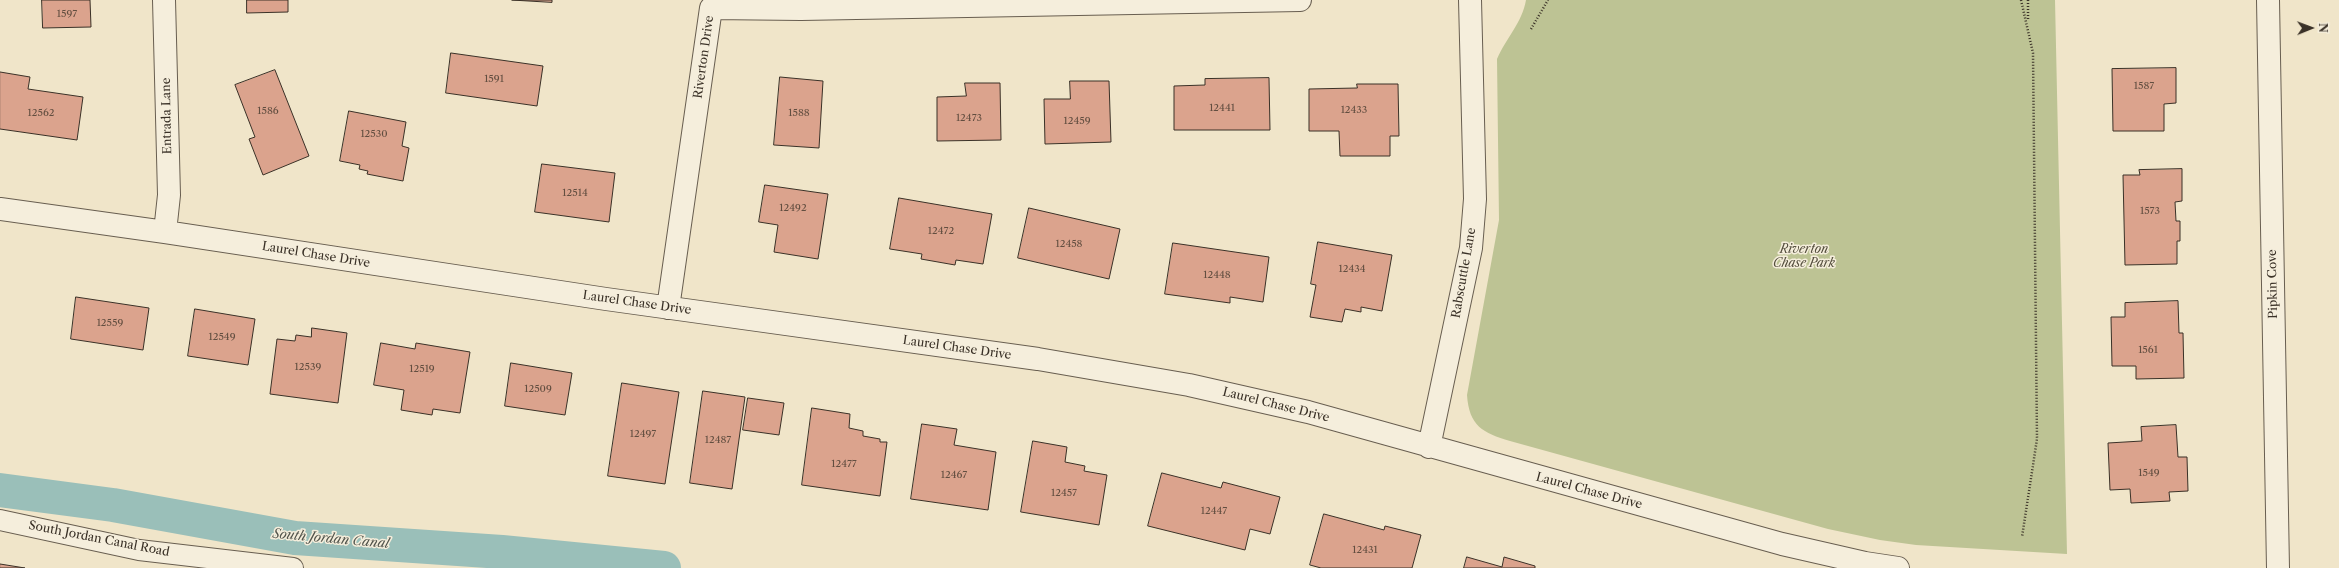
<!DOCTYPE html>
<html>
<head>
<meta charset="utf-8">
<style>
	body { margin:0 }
	#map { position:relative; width:2339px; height:568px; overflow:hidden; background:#f0e5c9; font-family:"Libre Caslon Text",serif }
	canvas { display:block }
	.north { position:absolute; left:2291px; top:8px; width:40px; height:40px; -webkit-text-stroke:3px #f5eedc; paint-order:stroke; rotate:89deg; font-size:11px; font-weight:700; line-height:16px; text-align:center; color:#3a3127 }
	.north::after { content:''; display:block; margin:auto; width:14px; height:18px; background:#3a3127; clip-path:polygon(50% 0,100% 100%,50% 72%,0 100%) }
</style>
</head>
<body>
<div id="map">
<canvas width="2339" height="568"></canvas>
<div class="north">N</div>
</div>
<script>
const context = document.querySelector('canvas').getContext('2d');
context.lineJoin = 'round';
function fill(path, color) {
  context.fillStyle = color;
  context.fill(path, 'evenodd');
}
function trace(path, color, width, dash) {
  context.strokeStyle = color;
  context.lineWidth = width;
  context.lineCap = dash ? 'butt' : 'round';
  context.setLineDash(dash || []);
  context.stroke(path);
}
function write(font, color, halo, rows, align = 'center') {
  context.font = font + ' "Libre Caslon Text",serif';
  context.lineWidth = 3;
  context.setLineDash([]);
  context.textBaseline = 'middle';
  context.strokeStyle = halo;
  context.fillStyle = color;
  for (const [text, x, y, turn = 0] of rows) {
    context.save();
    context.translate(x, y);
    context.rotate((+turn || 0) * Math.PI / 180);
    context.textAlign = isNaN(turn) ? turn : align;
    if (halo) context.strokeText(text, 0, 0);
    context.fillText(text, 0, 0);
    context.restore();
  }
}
const green = new Path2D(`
	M1526,0H2055L2067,554L1916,545L1880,540L1828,529L1510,441C1483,433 1469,426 1467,395L1499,220L1497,59C1506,38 1522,23 1526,0Z`);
const canal = new Path2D(`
	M0,490L113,505L295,538L502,552L664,568`);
const building = new Path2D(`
	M42,0H90L91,27L43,28Z
	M247,0H288V12L247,13Z
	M512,0H552V2Z
	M451,53L543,66L537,106L446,93Z
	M2176,68V103L2164,104V131H2113L2112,69Z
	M275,70L309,156L263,175L249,139L255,137L235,85Z
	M0,72L30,77L28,89L83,97L77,140L0,129Z
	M780,77L823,81L819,148L774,145Z
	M1269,78L1270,130H1174V86L1205,85V79Z
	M1070,81H1109L1111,142L1045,144L1044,99H1070Z
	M965,83H1000L1001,140L937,141V97L966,96Z
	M1357,84H1398L1399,136H1390V156H1340L1339,131H1309V89L1357,88Z
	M349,111L406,122L402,146L409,148L403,181L367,174L368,171L359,169L360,165L340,161Z
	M542,164L615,173L609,222L535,212Z
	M2182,169V201L2175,202L2176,221H2180V241H2177V264L2125,265L2123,175H2140L2139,170Z
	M765,185L828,194L818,259L774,252L778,225L759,222Z
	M899,198L992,214L983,264L956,260L955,265L921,259L922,254L890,249Z
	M1029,208L1120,229L1109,279L1018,258Z
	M1318,242L1392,255L1382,311L1361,307V312L1345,309L1342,322L1310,317L1316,285L1311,284Z
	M1173,243L1269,257L1263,302L1230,297V303L1165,294Z
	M76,297L149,308L143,350L71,339Z
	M2178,301L2179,333H2183L2184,378L2136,379V366H2112L2111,317H2125V303Z
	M195,309L255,319L248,365L188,356Z
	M312,328L347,333L338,403L270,394L277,339L295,341L296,335L311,337Z
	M381,343L415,349L416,343L470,352L460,413L433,409L432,415L401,410L404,390L374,385Z
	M511,363L572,373L565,415L505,406Z
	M622,383L679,392L665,484L608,476Z
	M703,391L745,397L732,489L690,483Z
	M748,398L784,403L779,435L743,430Z
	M812,408L850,414L849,428L863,431V436L880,439V442H887L880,496L802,485Z
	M922,424L957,429L954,445L996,452L988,510L911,499Z
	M2176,425L2178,457H2187L2188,491L2169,492L2170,501L2131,503L2130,489L2110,490L2108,443L2142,441L2141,427Z
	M1033,441L1067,447L1065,462L1085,466L1084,471L1107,475L1099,525L1021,512Z
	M1162,473L1221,488L1223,482L1280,497L1270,534L1250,529L1245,550L1148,526Z
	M1324,514L1384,530L1385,526L1421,535L1412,568H1321L1310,565Z
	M1467,557L1502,567L1504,557L1535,566V568H1464Z
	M0,564L25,568H0Z`);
const path = new Path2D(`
	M2021,0L2033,53L2037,439L2022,537
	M2028,0V19
	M1531,29L1548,0`);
const service = new Path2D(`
	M0,520L139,550L293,568`);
const minor = new Path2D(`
	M164,0L169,195L165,232
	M2268,0L2278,568
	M0,209L165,232L606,299L1038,359L1189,385L1308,412L1782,544L1865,563L1898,568
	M668,308L711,8L801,9L1300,0
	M1429,447L1471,248L1475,199L1470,0`);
const numberNames = [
	["1597",67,14],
	["1591",494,79],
	["1587",2144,86],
	["12441",1222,108],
	["12433",1354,110],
	["1586",268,111],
	["12562",41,113],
	["1588",799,113],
	["12473",969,118],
	["12459",1077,121],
	["12530",374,134],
	["12514",575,193],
	["12492",793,208],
	["1573",2150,211],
	["12472",941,231],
	["12458",1069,244],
	["12434",1352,269],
	["12448",1217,275],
	["12559",110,323],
	["12549",222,337],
	["1561",2148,350],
	["12539",308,367],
	["12519",422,369],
	["12509",538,389],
	["12497",643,434],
	["12487",718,440],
	["12477",844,464],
	["1549",2149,473],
	["12467",954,475],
	["12457",1064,493],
	["12447",1214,511],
	["12431",1365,550]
];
const streetNames = [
	["Riverton Drive",704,57,-82],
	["Entrada Lane",167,116,-91],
	["Laurel Chase Drive",316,255,9],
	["Rabscuttle Lane",1464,273,-80],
	["Pipkin Cove",2273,284,-91],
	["Laurel Chase Drive",637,303,8],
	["Laurel Chase Drive",957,348,8],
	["Laurel Chase Drive",1276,405,14],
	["Laurel Chase Drive",1589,491,15],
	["South Jordan Canal Road",99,539,11]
];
const parkNames = [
	["Riverton",1804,250],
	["Chase Park",1804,264]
];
const waterNames = [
	["South Jordan Canal",331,539,5]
];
fill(green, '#bdc394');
trace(canal, '#9abfb9', 34);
fill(building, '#dba38d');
trace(building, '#3a3127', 1);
trace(service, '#685e50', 22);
trace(minor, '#685e50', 24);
trace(path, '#3a3127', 2.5, [1, 2]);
trace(service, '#f5eedc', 20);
trace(minor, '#f5eedc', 22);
write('10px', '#624e40', null, numberNames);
write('12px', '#3a3127', '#f5eedc', streetNames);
write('italic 12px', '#544e3d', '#f5eedc', parkNames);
write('italic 13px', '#52544c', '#f5eedc', waterNames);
</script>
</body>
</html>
